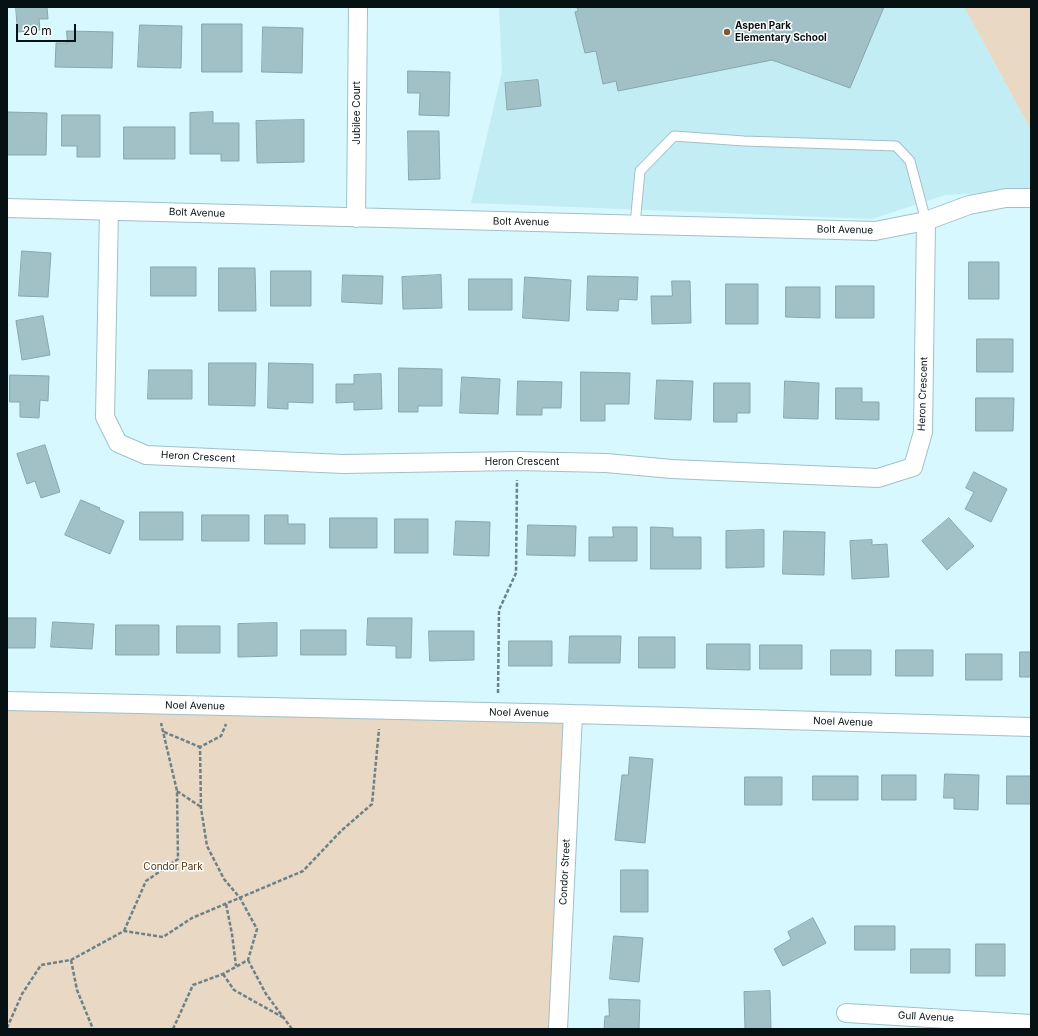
<!DOCTYPE html>
<html>
<head>
<meta charset="utf-8">
<style>
	body { margin:0 }
	#map { position:relative; width:1038px; height:1036px; overflow:hidden; background:#d7f8fe; font-family:Inter,sans-serif }
	canvas { display:block }
	.frame { position:absolute; inset:0; border:8px solid #061113; pointer-events:none }
	.scale { position:absolute; left:16px; top:24px; width:60px; height:18px; box-sizing:border-box; border:2px solid #061113; border-top:0; padding-left:5px; font-size:12px; line-height:14px; white-space:nowrap; color:#061113; -webkit-text-stroke:3px #fefefe; paint-order:stroke }
</style>
</head>
<body>
<div id="map">
<canvas width="1038" height="1036"></canvas>
<div class="frame"></div>
<div class="scale">20 m</div>
</div>
<script>
const context = document.querySelector('canvas').getContext('2d');
context.lineJoin = 'round';
function fill(path, color) {
  context.fillStyle = color;
  context.fill(path, 'evenodd');
}
function trace(path, color, width, dash) {
  context.strokeStyle = color;
  context.lineWidth = width;
  context.lineCap = dash ? 'butt' : 'round';
  context.setLineDash(dash || []);
  context.stroke(path);
}
function write(font, color, halo, rows, align = 'center') {
  context.font = font + ' Inter,sans-serif';
  context.lineWidth = 3;
  context.setLineDash([]);
  context.textBaseline = 'middle';
  context.strokeStyle = halo;
  context.fillStyle = color;
  for (const [text, x, y, turn = 0] of rows) {
    context.save();
    context.translate(x, y);
    context.rotate((+turn || 0) * Math.PI / 180);
    context.textAlign = isNaN(turn) ? turn : align;
    if (halo) context.strokeText(text, 0, 0);
    context.fillText(text, 0, 0);
    context.restore();
  }
}
const built = new Path2D(`
	M499,7H964L1031,130V191L945,195L872,219L471,203L502,72Z`);
const green = new Path2D(`
	M964,7H1031V130Z
	M7,701L573,714L558,1029H7Z`);
const building = new Path2D(`
	M16,7H47L48,19H39L40,30L18,32Z
	M577,7H884L850,88L772,60L618,91L616,81L603,84L596,51L585,53L575,12L578,11Z
	M202,24H242V72H202Z
	M140,25L182,26L181,68L138,67Z
	M263,27L303,28L302,73L262,72Z
	M67,31L113,32L112,68L55,67L56,43H67Z
	M408,71L450,72L449,116L419,115L420,93H408Z
	M538,80L541,106L507,110L505,83Z
	M7,112L47,113L46,155H7Z
	M213,112V123H239V161H221V154H190V113Z
	M62,115H100V157H77V146H62Z
	M304,120V162L257,163L256,121Z
	M124,127H175V159H124Z
	M408,131H439L440,179L409,180Z
	M22,251L51,253L48,297L19,296Z
	M969,262H999V299H969Z
	M151,267H196V296H151Z
	M219,268H255L256,311H219Z
	M271,271H311V306H271Z
	M343,275L383,276L382,304L342,302Z
	M441,275L442,308L403,309L402,277Z
	M588,276L638,277L637,300L619,299L618,311L587,310Z
	M525,277L571,280L569,321L523,318Z
	M469,279H512V310H469Z
	M672,281H690L691,323L652,324L651,296H672Z
	M726,284H758V324H726Z
	M836,286H874V318H836Z
	M786,287H820V318L786,317Z
	M43,316L50,355L22,360L16,321Z
	M977,339H1013V372H977Z
	M209,363H256L255,406L209,405Z
	M269,363L313,364V403L288,402V409L268,408Z
	M399,368L442,369V406H418V412H399Z
	M149,370H192V399H148Z
	M581,372L630,373L629,404H605V421H581Z
	M381,374L382,409L354,410V402L336,403V384H354V375Z
	M10,375L49,376L48,401L40,400L39,418L20,417V402H10Z
	M462,377L500,379L498,414L460,413Z
	M657,380L693,381L691,420L655,419Z
	M518,381L562,382L561,408H542V415H517Z
	M785,381L819,383L818,419L784,418Z
	M714,383H750V413H737V422H714Z
	M836,388H862V402H879V420L836,419Z
	M976,398H1014L1013,431H976Z
	M45,445L60,492L41,498L35,481L27,484L17,454Z
	M974,472L1007,489L991,522L965,509L974,492L966,488Z
	M81,500L100,508L99,510L124,521L110,554L65,535Z
	M140,512H183V540H140Z
	M202,515H249V541H202Z
	M265,515H288V524H305V544H265Z
	M330,518H377V548H330Z
	M949,518L974,546L947,570L922,541Z
	M395,519H428V553H395Z
	M456,521L490,522L489,556L454,555Z
	M528,525L576,526L575,556L527,555Z
	M613,527H637V561H589V537H613Z
	M651,527L673,528V537H701V569H651Z
	M764,530V567L726,568V531Z
	M784,531L825,532L824,575L783,574Z
	M872,540V545L887,544L889,577L852,579L850,541Z
	M7,618H36L35,648H7Z
	M368,618H412L411,658H396V646L367,645Z
	M53,622L94,624L92,649L51,647Z
	M277,623V656L238,657V624Z
	M116,625H159V655H116Z
	M177,626H220V653H177Z
	M301,630H346V655H301Z
	M429,631H474V660L430,661Z
	M570,636H621L620,663H569Z
	M639,637H675V668H639Z
	M509,641H552V666H509Z
	M707,644H750V670L707,669Z
	M760,645H802V669H760Z
	M831,650H871V675H831Z
	M896,650H933V676H896Z
	M1020,652H1031V677H1020Z
	M966,654H1002V680H966Z
	M630,757L653,759L645,843L615,840L622,775H628Z
	M945,774L979,775L978,810L954,809V798H944Z
	M882,775H916V800H882Z
	M813,776H858V800H813Z
	M1007,776H1031V804H1007Z
	M745,777H782V805H745Z
	M621,870H648V912H621Z
	M813,918L826,943L783,966L774,949L791,939L788,932Z
	M855,926H895V950H855Z
	M614,936L643,938L639,982L610,979Z
	M976,944H1005V976H976Z
	M911,949H950V973H911Z
	M770,991L771,1029H745L744,992Z
	M609,999L640,1000L639,1029H604L605,1016H609Z`);
const path = new Path2D(`
	M498,693L499,610L516,573L517,480
	M164,732L200,747
	M177,791L201,807
	M226,904L232,934L236,966
	M124,931L146,881L178,859L177,791L161,723
	M71,960L77,990L93,1029
	M248,960L266,994L292,1029
	M223,974L234,990L284,1018
	M7,1028L22,994L41,965L71,960L124,931L163,937L192,918L303,871L341,831L372,804L379,729
	M173,1029L193,985L223,974L248,960L257,929L240,898L224,879L207,846L201,808L200,747L221,736L226,724`);
const service = new Path2D(`
	M635,225L640,171L674,136L744,141L896,146L910,161L926,221`);
const minor = new Path2D(`
	M7,208L875,231L926,221L969,205L1006,198H1031
	M109,211L105,417L118,443L146,455L343,464L518,461L606,463L672,469L878,478L913,467L923,432L926,221
	M356,218L358,7
	M7,701L573,714L1031,727
	M846,1013L1031,1024
	M558,1029L573,714`);
const markers = [
	[727,32,4,"#7b5c31"]
];
const poiNames = [
	["Aspen Park",735,26],
	["Elementary School",735,38]
];
const streetNames = [
	["Jubilee Court",357,113,-90],
	["Bolt Avenue",197,213,2],
	["Bolt Avenue",521,222,1],
	["Bolt Avenue",845,230,1],
	["Heron Crescent",923,394,-88],
	["Heron Crescent",198,457,3],
	["Heron Crescent",522,462],
	["Noel Avenue",195,706,1],
	["Noel Avenue",519,713,1],
	["Noel Avenue",843,722,2],
	["Condor Street",565,872,-87],
	["Gull Avenue",926,1017,3]
];
const parkNames = [
	["Condor Park",173,867]
];
fill(built, '#c3edf4');
fill(green, '#e8d8c4');
fill(building, '#a2c1c7');
trace(building, '#88a7ad', 1);
trace(service, '#a1c1c7', 11);
trace(minor, '#a1c1c7', 20);
trace(path, '#6c8286', 2.5, [4, 2]);
trace(service, '#fff', 9);
trace(minor, '#fff', 18);
for (const [x, y, r, color] of markers) {
  const dot = new Path2D();
  dot.arc(x, y, r, 0, 2 * Math.PI);
  context.fillStyle = color;
  context.fill(dot);
  trace(dot, '#fefefe', 1.5);
}
write('bold 10px', '#061113', '#fefefe', poiNames, 'left');
write('10px', '#061113', '#fefefe', streetNames);
write('10px', '#4d3309', '#fefefe', parkNames);
</script>
</body>
</html>
